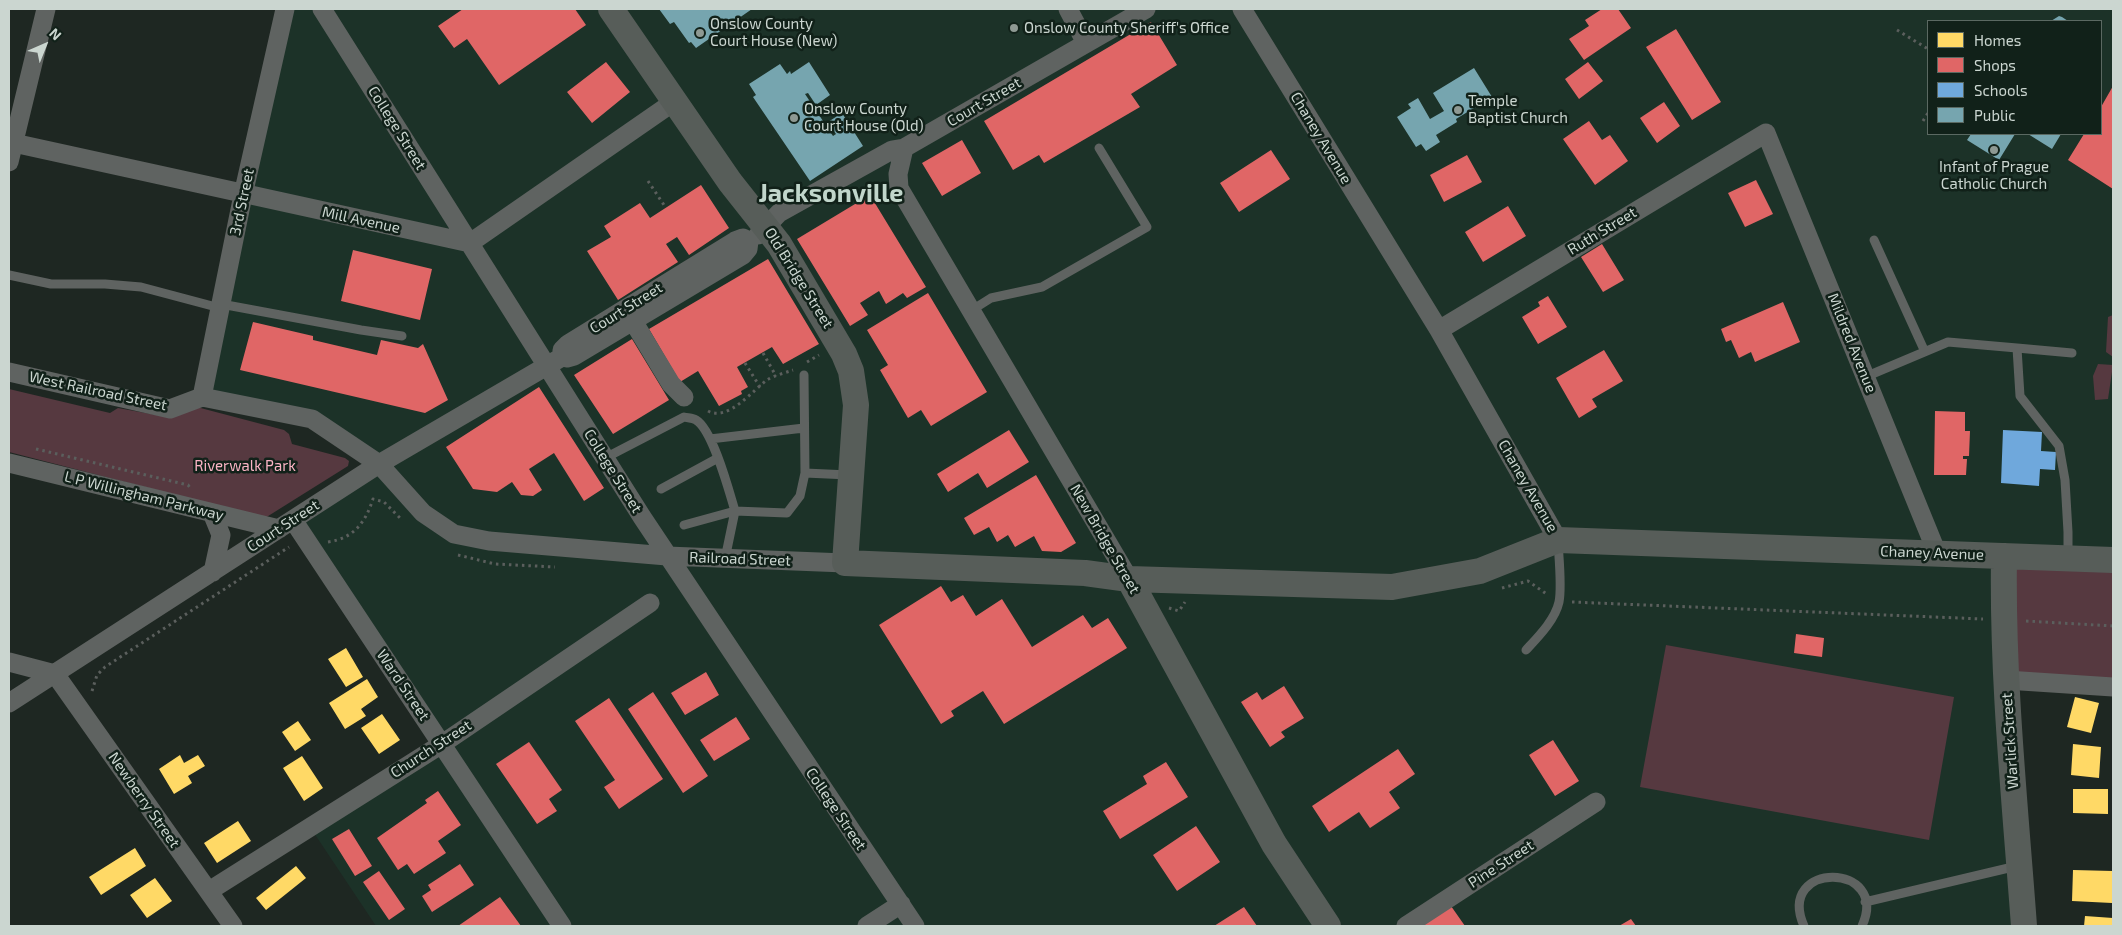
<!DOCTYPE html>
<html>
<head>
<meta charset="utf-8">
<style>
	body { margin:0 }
	#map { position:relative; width:2122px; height:935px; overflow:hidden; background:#1e2722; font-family:"Exo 2",sans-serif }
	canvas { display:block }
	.frame { position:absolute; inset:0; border:10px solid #cbd6d0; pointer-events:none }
	.legend { position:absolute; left:1927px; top:20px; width:175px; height:115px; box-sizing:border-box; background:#112119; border:1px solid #5b6962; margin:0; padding:6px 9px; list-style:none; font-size:15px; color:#cbd6d0 }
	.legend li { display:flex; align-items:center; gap:10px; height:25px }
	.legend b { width:25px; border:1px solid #5b6962 }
	.north { position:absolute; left:20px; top:20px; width:50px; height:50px; -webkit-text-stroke:4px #112119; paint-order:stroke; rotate:44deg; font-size:14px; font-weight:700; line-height:20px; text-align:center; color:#cbd6d0 }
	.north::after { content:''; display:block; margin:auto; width:18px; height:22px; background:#cbd6d0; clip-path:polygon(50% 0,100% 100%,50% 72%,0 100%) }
</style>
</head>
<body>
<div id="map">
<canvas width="2122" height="935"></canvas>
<div class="frame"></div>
<ul class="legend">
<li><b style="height:14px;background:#ffd966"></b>Homes</li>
<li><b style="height:14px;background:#e06666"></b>Shops</li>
<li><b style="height:14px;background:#6fa8dc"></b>Schools</li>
<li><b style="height:14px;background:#76a5af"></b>Public</li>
</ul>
<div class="north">N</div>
</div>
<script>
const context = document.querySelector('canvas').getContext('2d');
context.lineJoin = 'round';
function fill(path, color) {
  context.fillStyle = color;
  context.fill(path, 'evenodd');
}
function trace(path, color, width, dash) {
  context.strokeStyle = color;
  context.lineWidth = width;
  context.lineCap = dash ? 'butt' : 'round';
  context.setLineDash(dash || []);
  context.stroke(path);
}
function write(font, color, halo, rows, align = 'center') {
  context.font = font + ' "Exo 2",sans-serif';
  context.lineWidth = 5;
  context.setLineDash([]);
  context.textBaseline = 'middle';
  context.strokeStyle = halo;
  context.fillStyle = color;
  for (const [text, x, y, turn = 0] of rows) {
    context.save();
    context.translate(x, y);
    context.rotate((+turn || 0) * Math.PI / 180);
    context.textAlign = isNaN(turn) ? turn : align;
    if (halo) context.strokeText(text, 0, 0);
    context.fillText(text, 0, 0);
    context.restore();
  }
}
const built = new Path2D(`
	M285,9H2113V560L2005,556L2024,926H376L310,827L441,743L293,520L379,464L312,419L202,397ZM1928,21H2101V134H1928Z`);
const green = new Path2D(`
	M2113,315V357L2106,352L2108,317Z
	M2098,364L2113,365L2108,399L2095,400L2093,376Z
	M9,389L110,413L118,408L162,416L193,406L284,430L289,434L292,444L345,458L349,461L348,466L265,518L9,452Z
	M2004,556L2113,560V687L2006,680Z
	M1666,645L1954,697L1929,840L1640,787Z`);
const homes = new Path2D(`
	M346,648L363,677L346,687L328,659Z
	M367,679L378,697L361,709L366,716L345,729L329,703Z
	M2075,697L2099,703L2091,733L2067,727Z
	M382,714L400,740L379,754L361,728Z
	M298,721L311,740L295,751L282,732Z
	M2073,744L2101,747L2099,778L2071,775Z
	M180,755L184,763L198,755L205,766L188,776L192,783L174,794L159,769Z
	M302,756L323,788L304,801L283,768Z
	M2073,789H2108V814L2073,813Z
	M238,821L251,841L217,863L204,843Z
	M135,848L146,866L101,895L89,877Z
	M296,866L306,878L266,910L256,898Z
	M2073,870L2113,871L2112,903L2072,901Z
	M155,878L172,901L147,918L130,895Z
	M2085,916L2113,918V926H2084Z`);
const shops = new Path2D(`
	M463,9H575L586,25L499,85L467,39L454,48L438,26Z
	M1602,9H1618L1631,28L1584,60L1569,39L1589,26L1585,20Z
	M1151,22L1177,65L1131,94L1140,107L1044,163L1039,155L1013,170L984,121Z
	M1676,29L1721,102L1692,120L1646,47Z
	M606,62L630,92L592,123L567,92Z
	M1588,62L1603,81L1579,99L1565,79Z
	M2113,86V189L2068,160L2084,134H2101V107Z
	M1664,102L1680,126L1657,143L1640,118Z
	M1589,121L1602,140L1610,135L1628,161L1595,185L1563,139Z
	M962,140L981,173L942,196L922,163Z
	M1271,150L1290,179L1239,212L1220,183Z
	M1467,155L1482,182L1444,202L1430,175Z
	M1756,180L1773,214L1745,227L1728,193Z
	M701,185L729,228L689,255L677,237L666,244L678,262L618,300L587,251L611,237L604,226L640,203L650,218Z
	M870,195L926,287L907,298L903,293L886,304L879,291L860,303L868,315L850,326L797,239Z
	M1508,206L1526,236L1483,262L1465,232Z
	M1602,244L1624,280L1603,292L1581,257Z
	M353,250L432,269L420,320L341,301Z
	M768,259L819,344L783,364L772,347L737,367L748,387L741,391L742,394L719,406L698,371L680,382L649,329Z
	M928,293L987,392L931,426L921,410L908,418L880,370L888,365L867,330Z
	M1548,296L1567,327L1538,344L1522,317L1540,306L1538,302Z
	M1783,302L1800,342L1755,362L1751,352L1739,358L1731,340L1726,342L1721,329Z
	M253,322L313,336V340L377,355L381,340L418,348L423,344L448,400L425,413L240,370Z
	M632,339L669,400L613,434L574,375Z
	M1604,350L1623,381L1592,399L1597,407L1579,418L1556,378Z
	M539,387L604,488L584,501L554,453L529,469L542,490L533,496L521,495L512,482L497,492L473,489L446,447Z
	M1935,411L1965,412V431H1970L1969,456H1963V459H1967L1966,475H1934Z
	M1009,430L1029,462L987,488L978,473L948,492L937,474Z
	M1036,475L1076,543L1061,552L1042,551L1034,536L1015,547L1008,535L997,542L989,527L974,535L964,518Z
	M941,586L951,602L963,595L976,616L1002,599L1032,647L1083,615L1092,628L1108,618L1127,648L1004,724L983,691L951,711L954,716L941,724L879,625Z
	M1796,634L1824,638L1822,657L1794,653Z
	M706,672L719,695L685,715L671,693Z
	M1284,686L1304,718L1281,732L1285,737L1270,747L1241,702L1257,692L1262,700Z
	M653,692L708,776L683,793L628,709Z
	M609,698L663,779L619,809L604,787L615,780L575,721Z
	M736,717L750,739L714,761L700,740Z
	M1553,740L1579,781L1555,796L1529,755Z
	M529,742L562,790L549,799L557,811L537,824L496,764Z
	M1398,749L1415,774L1389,792L1400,808L1370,828L1359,812L1329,832L1312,806Z
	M1166,762L1188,797L1120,839L1103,811L1147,784L1143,776Z
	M438,791L461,825L438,841L446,853L414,874L407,864L398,870L377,838L427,803L425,800Z
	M1196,826L1220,862L1177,891L1153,855Z
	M349,829L372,866L355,876L332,839Z
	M460,864L474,885L432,912L422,896L431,890L428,885Z
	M379,871L405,909L389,920L363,882Z
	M500,897L521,926H458Z
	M1451,906L1465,926H1421Z
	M1244,907L1257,926H1214Z
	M1631,919L1636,926H1619Z`);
const schools = new Path2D(`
	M2003,430L2042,432L2041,451L2056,452L2055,470L2040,469L2039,486L2001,483Z`);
const public = new Path2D(`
	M659,9H752L696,48L691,42L689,43L674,22L670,24Z
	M2059,16L2062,17L2068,21H2051Z
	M809,62L830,95L816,105L808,93L805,94L833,136L836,134L828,122L842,113L863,146L810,181L753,97L756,95L749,84L780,64L787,74L790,71L791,74Z
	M1474,68L1492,97L1456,119L1457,122L1436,135L1440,142L1426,151L1421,144L1416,147L1397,117L1411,108L1408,104L1418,98L1430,119L1444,111L1433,93Z
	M1971,134H2015L1999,160L1967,140Z
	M2028,134H2061L2052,149Z`);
const path = new Path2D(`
	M1897,30L1928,49
	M1923,121L1928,113
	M648,181L664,205
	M763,353L776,376
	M807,362L819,355
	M745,363L760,387
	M708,411C728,422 753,390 767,380C775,375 785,373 793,370
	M36,449L188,485L191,489
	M328,542C354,538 365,523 373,499L384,502L402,520
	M458,555L495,564L555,567
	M1502,588L1528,581L1548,595
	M1572,602L1983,619
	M1169,608L1179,611L1185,602
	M2026,621L2113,626
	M92,691L97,675L105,667L289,547`);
const lane = new Path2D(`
	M1874,240L1925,352
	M9,275L51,284H105L141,287L220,308
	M221,304L361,330L402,336
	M972,310L991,298L1042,287L1147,227L1099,148
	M2017,348L2072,353
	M804,375L805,473
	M1865,377L1948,342L2017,348L2020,396L2059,446L2065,480L2068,532V555
	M710,439L804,428
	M605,458L684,417C688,418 693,418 696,420C713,430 729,491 735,511L787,513L800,496L805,473L849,475
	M661,489L718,458
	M684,525L735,511L725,559
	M1526,650C1538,637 1555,620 1559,602C1562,587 1559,559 1558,542
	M1865,902L2017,866
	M1804,926C1775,860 1891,862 1862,926`);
const street = new Path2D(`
	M322,9L642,517L915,926
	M1068,9L1086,43
	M1242,9L1439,330L1558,540
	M9,142L470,243L675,101
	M904,148L898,174L899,188L1129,579
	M9,162L46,9
	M758,235L779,213L892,150L904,148L1146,9
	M633,321L671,384L684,397
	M1439,330L1766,133L1937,553
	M562,357V350L568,344L735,241L743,238L749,241
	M9,372L170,409L202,397L312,419L379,464L423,513L454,534L489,541L667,556L845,563
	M202,397L243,195L285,9
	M9,463L279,529
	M212,513L221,535L213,572
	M293,520L562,926
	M9,662L55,674L233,926
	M2006,680L2113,687
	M9,703L379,464L562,357L567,358L574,356L743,255L748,249L749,241
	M209,891L442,744L650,603
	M867,926L901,904
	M1406,926L1596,802`);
const secondary = new Path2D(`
	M611,9L730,182L779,244L844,354L851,371L856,405L845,563L1085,573L1129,579L1392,587L1480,571L1558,540L2113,560
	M2004,556C2002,680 2015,803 2024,926
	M1129,579L1274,844L1328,926`);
const markers = [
	[1014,28,5,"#8e9993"],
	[700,33,5,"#8e9993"],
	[1458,110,5,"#8e9993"],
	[794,118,5,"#8e9993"],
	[1994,150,5,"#8e9993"]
];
const poiNames = [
	["Onslow County",710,24],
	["Court House (New)",710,41],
	["Onslow County Sheriff's Office",1024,28],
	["Temple",1468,101],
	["Baptist Church",1468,118],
	["Onslow County",804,109],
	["Court House (Old)",804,126],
	["Infant of Prague",1994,167,"center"],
	["Catholic Church",1994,184,"center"]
];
const streetNames = [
	["Court Street",984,102,-30],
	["College Street",397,128,58],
	["Chaney Avenue",1321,138,59],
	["3rd Street",242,202,-78],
	["Mill Avenue",361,220,12],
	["Ruth Street",1602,231,-31],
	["Old Bridge Street",799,278,58],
	["Court Street",626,308,-32],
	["Mildred Avenue",1852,343,68],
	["West Railroad Street",98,391,12],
	["College Street",613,471,58],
	["Chaney Avenue",1528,486,60],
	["L P Willingham Parkway",144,496,14],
	["Court Street",283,526,-33],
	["New Bridge Street",1105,539,60],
	["Chaney Avenue",1932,553,2],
	["Railroad Street",740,559,2],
	["Ward Street",403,685,56],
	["Warlick Street",2010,741,-94],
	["Church Street",431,749,-33],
	["Newberry Street",144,800,55],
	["College Street",836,809,56],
	["Pine Street",1501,864,-33]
];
const parkNames = [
	["Riverwalk Park",245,466]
];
const townNames = [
	["Jacksonville",831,194]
];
fill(built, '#1c3228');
fill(green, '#563940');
fill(homes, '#ffd966');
fill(shops, '#e06666');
fill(schools, '#6fa8dc');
fill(public, '#76a5af');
trace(path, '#5b5f5d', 3, [2.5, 4]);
trace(lane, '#5f6361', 9);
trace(street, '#5f6361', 19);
trace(secondary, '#575d59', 26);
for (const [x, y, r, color] of markers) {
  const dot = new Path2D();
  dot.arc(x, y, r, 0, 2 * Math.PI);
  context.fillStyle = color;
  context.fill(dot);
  trace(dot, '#112119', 2);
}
write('15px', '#cbd6d0', '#112119', poiNames, 'left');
write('15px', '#cbd6d0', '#112119', streetNames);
write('15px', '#fbb4c5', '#112119', parkNames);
write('bold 25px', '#c1d6cb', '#112119', townNames);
</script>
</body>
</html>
